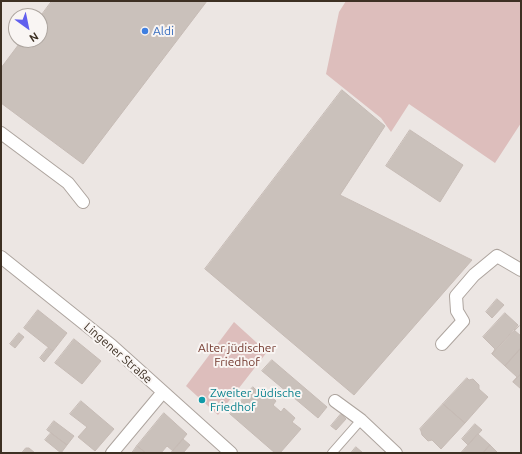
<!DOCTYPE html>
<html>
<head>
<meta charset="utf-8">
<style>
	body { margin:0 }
	#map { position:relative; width:522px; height:454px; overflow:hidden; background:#ece6e3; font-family:Ubuntu,sans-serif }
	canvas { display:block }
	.frame { position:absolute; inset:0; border:2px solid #3d3023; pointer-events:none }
	.north { position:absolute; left:8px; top:8px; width:40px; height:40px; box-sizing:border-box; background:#f9f5f3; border:1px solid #aea6a0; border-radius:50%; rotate:147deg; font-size:11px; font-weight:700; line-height:16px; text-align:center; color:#3d3023 }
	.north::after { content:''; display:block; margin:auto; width:14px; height:18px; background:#615fee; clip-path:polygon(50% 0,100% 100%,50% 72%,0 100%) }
</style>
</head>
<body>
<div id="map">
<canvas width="522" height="454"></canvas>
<div class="frame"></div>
<div class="north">N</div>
</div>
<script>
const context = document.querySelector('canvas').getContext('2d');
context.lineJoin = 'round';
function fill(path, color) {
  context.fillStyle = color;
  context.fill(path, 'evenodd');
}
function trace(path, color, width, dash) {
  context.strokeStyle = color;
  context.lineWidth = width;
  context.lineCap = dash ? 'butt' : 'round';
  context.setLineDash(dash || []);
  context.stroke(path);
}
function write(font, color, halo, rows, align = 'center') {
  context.font = font + ' Ubuntu,sans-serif';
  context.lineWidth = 4;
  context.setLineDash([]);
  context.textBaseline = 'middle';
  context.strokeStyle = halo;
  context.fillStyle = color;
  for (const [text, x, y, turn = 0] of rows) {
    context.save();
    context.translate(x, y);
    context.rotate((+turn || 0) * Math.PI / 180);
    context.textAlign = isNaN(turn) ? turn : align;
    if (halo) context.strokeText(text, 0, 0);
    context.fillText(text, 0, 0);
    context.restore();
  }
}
const green = new Path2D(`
	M346,1H521V123L495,163L409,104L391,132L381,118L326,74L339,12Z
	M234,322L267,352L218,415L186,386Z`);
const building = new Path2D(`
	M52,1H207L83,164L1,103V68L22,40H40V17Z
	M342,90L385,126L340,195L472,260L354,395L205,269Z
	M410,130L463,165L440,202L386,166Z
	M497,299L504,305L492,318L486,312Z
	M38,310L67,333L53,351L24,328Z
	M505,313L518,325L492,354L495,349L483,337Z
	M519,326L514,330L521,336V348L505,366L492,354Z
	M19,333L24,337L15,348L10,344Z
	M74,339L101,361L82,384L55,363Z
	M48,348L53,351L44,362L40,358Z
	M521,348V374L513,382L517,377L505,366Z
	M272,360L327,407L318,418L262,371Z
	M521,374V389L513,382Z
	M467,378L469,380L473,379L479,385V389L488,397L465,423L443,404Z
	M253,387L261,395L265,391L276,401L273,405L281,412L284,408L295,418L292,422L301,429L280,453H275L230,414Z
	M81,401L114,429L95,451L78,437L87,427L70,414Z
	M443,404L465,423L441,449L432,440L428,441L422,435L421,431L420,429Z
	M164,413L187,434L173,451L167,446L161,453H146L137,446Z
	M341,414L346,419L336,430L331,426Z
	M54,421L74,436L67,445L47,430Z
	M475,424L482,430L468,445L462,439Z
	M51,433L67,445L61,453L45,440Z
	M478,434L490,445L483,453H461Z
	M183,439L190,445L183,453H171Z
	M490,445L498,453H483Z
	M137,446L146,453H132Z
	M356,447L363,453H351Z
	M26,448H29L35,453H22Z`);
const lane = new Path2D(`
	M332,453L361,420`);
const street = new Path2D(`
	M1,133L68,183L83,202
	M1,257L111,345L231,453
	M442,344L463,321L457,311L456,296L474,275L497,256L521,270
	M335,401L361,420L396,453
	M112,453L163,392`);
const markers = [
	[145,31,4,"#3f7fe0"],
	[202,400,4,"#0f9aa8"]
];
const shopNames = [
	["Aldi",153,31]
];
const parkNames = [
	["Alter jüdischer",237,348],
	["Friedhof",237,362]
];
const streetNames = [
	["Lingener Straße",118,353,41]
];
const cultureNames = [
	["Zweiter Jüdische",210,393],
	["Friedhof",210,407]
];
fill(green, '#ddbebc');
fill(building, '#cac1bb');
trace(building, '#c6bbb5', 1);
trace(lane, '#ada49e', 10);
trace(street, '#ada49e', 14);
trace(lane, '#fff', 8);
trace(street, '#fff', 12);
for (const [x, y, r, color] of markers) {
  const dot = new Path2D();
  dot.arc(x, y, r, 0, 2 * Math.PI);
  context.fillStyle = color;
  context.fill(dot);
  trace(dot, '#f9f5f3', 1.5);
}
write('12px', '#366cbe', '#f9f5f3', shopNames, 'left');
write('12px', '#73392e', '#f9f5f3', parkNames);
write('12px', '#3d3023', '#f9f5f3', streetNames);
write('12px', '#0d838f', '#f9f5f3', cultureNames, 'left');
</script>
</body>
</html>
